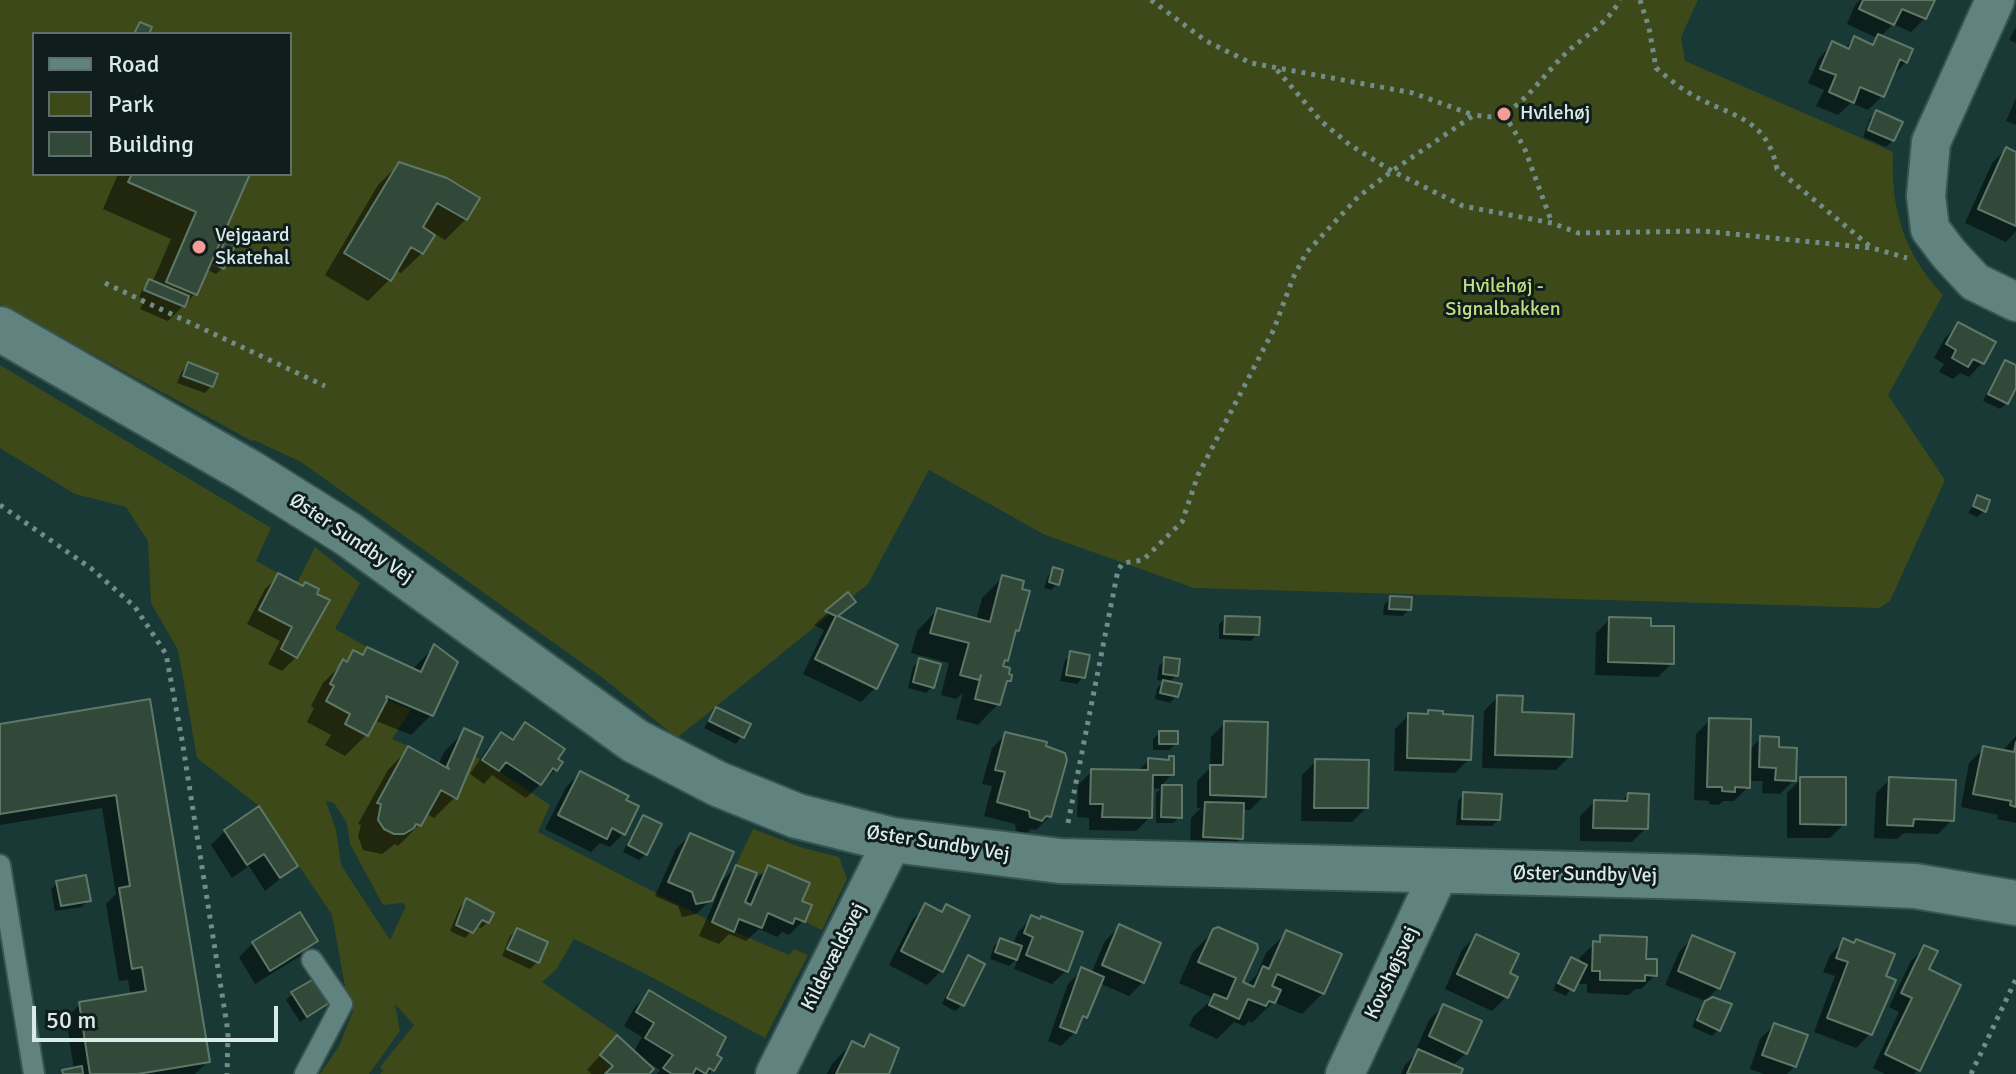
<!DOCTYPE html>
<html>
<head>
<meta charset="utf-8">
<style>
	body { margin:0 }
	#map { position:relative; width:2016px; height:1074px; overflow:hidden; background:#183936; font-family:Signika,sans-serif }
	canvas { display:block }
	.legend { position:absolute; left:32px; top:32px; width:260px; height:144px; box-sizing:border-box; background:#0f1d1c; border:2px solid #606f6e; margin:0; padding:10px 14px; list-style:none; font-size:24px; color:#d9ebe9 }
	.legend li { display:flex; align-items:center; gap:16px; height:40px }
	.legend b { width:40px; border:2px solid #606f6e }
	.scale { position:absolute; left:32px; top:1006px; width:246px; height:36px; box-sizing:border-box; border:4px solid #d9ebe9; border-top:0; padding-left:10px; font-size:24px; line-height:28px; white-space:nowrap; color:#d9ebe9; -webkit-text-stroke:6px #0f1d1c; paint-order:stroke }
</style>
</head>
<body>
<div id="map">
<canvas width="2016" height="1074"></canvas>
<ul class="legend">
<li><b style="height:10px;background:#61837f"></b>Road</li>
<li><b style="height:22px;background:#3d4919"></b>Park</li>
<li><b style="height:22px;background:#32493a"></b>Building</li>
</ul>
<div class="scale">50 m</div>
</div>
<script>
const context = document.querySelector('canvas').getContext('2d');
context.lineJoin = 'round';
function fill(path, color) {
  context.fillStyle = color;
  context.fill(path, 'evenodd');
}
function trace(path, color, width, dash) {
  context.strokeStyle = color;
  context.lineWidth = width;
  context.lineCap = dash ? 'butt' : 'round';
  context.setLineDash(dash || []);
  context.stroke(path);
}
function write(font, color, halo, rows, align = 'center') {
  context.font = font + ' Signika,sans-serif';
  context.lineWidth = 6;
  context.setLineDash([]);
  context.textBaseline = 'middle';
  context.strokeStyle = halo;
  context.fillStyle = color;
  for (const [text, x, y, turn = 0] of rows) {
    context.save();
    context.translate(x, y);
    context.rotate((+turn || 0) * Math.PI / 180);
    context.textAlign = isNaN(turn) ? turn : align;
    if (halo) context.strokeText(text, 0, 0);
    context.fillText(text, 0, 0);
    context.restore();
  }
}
const green = new Path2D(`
	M0,0H1698L1681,37L1685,61L1893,152C1890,207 1904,254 1943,295L1888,395L1945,480L1890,601L1879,608L1194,588L1045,535L929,470L868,584L677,738L603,678L301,462L254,440L252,441L0,304ZM34,34H290V174H34Z
	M0,365L271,528L256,561L278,573L259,609L292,627L281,650L297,658L329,601L317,594L319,589L306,582L303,586L297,583L315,547L360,583L335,629L367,647L363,655L353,650L347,662L344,660L330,684L334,686L326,701L350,714L345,724L367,736L387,700L411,710L392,739L408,746L378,803L381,804C372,830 400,846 416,824L421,826L441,790L457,798L474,756L482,760L550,805L538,832L712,922L789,955L794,949L808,955L765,1038L640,971L574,939L556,970L542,982L618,1034L600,1054L613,1066L605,1074H380L383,1071L380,1067L414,1025L395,1004L400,1031L369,1074H320L339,1046L353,1011L346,992L332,915L259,806L197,758L178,650L151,603L148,541L126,507L75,494L0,448ZM326,801L334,803L347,823L350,844L383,905L402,903L406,906L390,940L341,865L336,830Z
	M753,829L803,848L839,857L847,879L822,930L805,922L812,906L802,901L810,883L768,865L763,875L736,865Z`);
const shadow = new Path2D(`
	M1860,0H1933L1925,18L1911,32L1893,24L1880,37L1906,62L1891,77L1882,96L1868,110L1851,103L1838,115L1816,106L1824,90L1808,83L1819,58L1833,44L1844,49L1854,39L1870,45L1877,38L1847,24L1855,5Z
	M2016,27V43L2009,40Z
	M2016,98V125L2006,121Z
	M1877,112L1893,140L1886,147L1863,137L1870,119Z
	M2006,149L2016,154V231L2006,242L1965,223L1992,163Z
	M399,164L466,219L445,240L434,233L422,253L401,273L395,270L389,280L368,301L325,275L378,185Z
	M118,174H248L213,253L227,239L223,268L216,274L206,269L195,294L168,321L140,309L145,299L139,297L143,288L149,282L152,283L171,239L103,209Z
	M1958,324L1982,363L1969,377L1960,373L1953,379L1939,372L1944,364L1934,358L1945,338Z
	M2005,362L2016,368V384L2007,403L2000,409L1983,401L1999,369Z
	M188,365L211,386L205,393L177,383L182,371Z
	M1978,498L1984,511L1977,517L1968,513Z
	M1054,569L1057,584L1051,590L1044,588L1048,576Z
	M278,576L314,595L296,657L282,671L268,664L280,641L247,624L265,589Z
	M1003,577L1017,630L1013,634L1006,660L1002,665L1009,681L1003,686L998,704L978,725L956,719L963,693L956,699L941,695L949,663L911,653L917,631L937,610L976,621L982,598Z
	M848,595L853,602L836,618L895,646L875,688L861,702L803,674L824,630L814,625Z
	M1391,598L1409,609L1403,616L1383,615L1384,605Z
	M1226,618L1257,634L1251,641L1219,639V624Z
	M1610,619L1672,663L1658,677L1595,675L1596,633Z
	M434,647L432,714L411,735L374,720L366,735L345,756L325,745L331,735L307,722L314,708L311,706L323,683L354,652L361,656L367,649L412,670Z
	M1071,654L1083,677L1077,684L1060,681L1065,660Z
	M920,660L933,686L926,693L908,688L913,667Z
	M1165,660L1176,675L1169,683L1176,696L1170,703L1155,699L1157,688L1164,681L1157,680L1159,666Z
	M1498,697L1570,756L1556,770L1482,768L1484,711Z
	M148,701L207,1062L195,1074H61L74,1070L66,1018L80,1004L131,996L128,980L119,981L106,904L116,894L102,808L0,825V726Z
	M716,709L748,725L736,744L704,728Z
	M1429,713L1469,759L1455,773L1394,771L1395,729L1409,715L1425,716Z
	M1710,720L1748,751L1761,738L1777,749L1794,780L1780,794L1762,793L1763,781H1748V787L1734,801H1723L1719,805L1709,804V801L1694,800L1696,734Z
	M1225,723L1264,796L1250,810H1242L1241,838L1227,852L1190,850L1191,818L1201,808H1197V781L1210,768L1211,737Z
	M525,725L556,760V769L526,798L492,775L484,784L470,774L487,749L501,735L510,741Z
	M465,731L455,797L434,818L425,813L419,825L398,846L395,844L382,854L363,850L358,836L361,825L358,824L388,770L408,749L438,765L444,752Z
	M1160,733L1176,743L1169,750H1153V739Z
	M1006,734L1050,816L1036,830L1031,829L1026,834L1016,831L1015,824L984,816L992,786L982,784L992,748Z
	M2016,736V823L1997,819L1998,815L1961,807L1969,763L1983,749L2004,752L2005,748Z
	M1169,758L1172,774L1160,787H1180V817L1173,823H1156V793L1161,789L1151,788L1150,817L1136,831L1089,830V818L1077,817L1078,785L1092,771L1137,772L1149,760L1165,762Z
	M1316,761L1366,808L1352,822L1301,821L1302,775Z
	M580,773L624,833L610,847L600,843L591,852L545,829L566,787Z
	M1801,779L1844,824L1830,838H1787V793Z
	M1890,779L1952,820L1938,834L1904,833L1897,839L1874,838L1876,793Z
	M1464,794L1498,820L1492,826L1456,825L1458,801Z
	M1628,795L1646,828L1632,842L1580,841V816L1594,802L1620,803Z
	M643,817L646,854L639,860L623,852L637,824Z
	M225,831L296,866L265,891L249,866L232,878L211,845Z
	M690,835L716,887L736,867L749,886L768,868L800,902L803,921L789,935L782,932L777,937L759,929L746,941L729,934L719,944L699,936L718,893L696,914L682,917L678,906L655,896L676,849Z
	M57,883L88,900L82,907L55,911L51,889Z
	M466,901L488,922L481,928L476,926L465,938L450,931L460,907Z
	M926,906L940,913L946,907L941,971L927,985L889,965L912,920Z
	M1032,918L1066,971L1052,984L1014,969L1019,956L1009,966L990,959L994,946L1001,940L1013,944L1018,932Z
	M1119,927L1143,982L1129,996L1099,983L1085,1016L1075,1032L1061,1046L1048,1041L1068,984L1082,970L1091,974L1105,941Z
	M517,930L546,943L537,962L530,969L502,956L510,936Z
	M1214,931L1240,983L1246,986L1257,974L1266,953L1287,932L1323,993L1302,1014L1273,1002L1252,1023L1249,1021L1244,1026L1234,1022L1217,1039L1189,1026L1193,1017L1213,998L1179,983L1193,952Z
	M1476,936L1507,974L1506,997L1492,1011L1445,989L1462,950Z
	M1601,938L1644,961L1655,975L1641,989H1635L1629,995L1587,993V984H1579V975L1566,996L1553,990L1565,966L1571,959L1580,964V957Z
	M1692,938L1719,987L1705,1001L1665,985L1679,952Z
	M316,941L302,955L255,984L239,957L253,943Z
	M1844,941L1883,977L1870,1034L1856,1048L1814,1032L1835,976L1823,972L1830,955Z
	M1925,947L1919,1070L1914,1074H1885L1873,1068L1899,1012L1889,1007L1911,961Z
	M969,958L962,1005L955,1011L942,1004L962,964Z
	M649,993L715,1056L713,1070L708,1074H657L660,1070L643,1059L646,1074H592L587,1070L603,1052L633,1053L642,1037L624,1026L635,1007Z
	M293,994L320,1009L300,1022L286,1000Z
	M1706,1002L1719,1030L1712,1036L1692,1027L1699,1010Z
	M1443,1006L1466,1053L1452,1066L1459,1074H1401L1405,1065L1419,1051L1416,1050L1429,1020Z
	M1774,1025L1795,1066L1787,1074H1764L1750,1069L1760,1039Z
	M871,1036L887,1074H827L832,1064L852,1043L860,1047Z`);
const building = new Path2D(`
	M1863,0H1935L1926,19L1902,9L1894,25L1859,9Z
	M140,22L152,27L149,34H134Z
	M1878,34L1913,49L1907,63L1900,59L1884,97L1860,87L1854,103L1829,92L1836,75L1820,69L1832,41L1849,49L1854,36L1873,45Z
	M1876,110L1903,122L1894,141L1868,130Z
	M2006,147L2016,152V226L1978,209Z
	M399,162L447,178L480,198L467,220L437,203L423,227L435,235L423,254L411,247L391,281L344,253Z
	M132,174H250L197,295L166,282L196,212L128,182Z
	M227,237L237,242L224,269L214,264Z
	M149,279L189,296L185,307L144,290Z
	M1958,322L1996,342L1984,364L1973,359L1968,367L1952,358L1956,350L1946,344Z
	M2005,360L2016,365V388L2008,404L1988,394Z
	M188,362L218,374L213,387L183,376Z
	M1977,495L1990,500L1986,512L1973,506Z
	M1053,567L1063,570L1059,585L1049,582Z
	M278,573L303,586L305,582L319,589L317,594L330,600L297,658L281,649L292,627L259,610Z
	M1002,575L1024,581L1022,589L1030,591L1019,631L1016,630L1008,661L1005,660L1003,666L1010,668L1009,674L1012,675L1011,681H1007L1000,705L975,699L981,675L979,680L960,675L969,643L930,633L937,608L990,622Z
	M848,592L856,602L838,616L898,645L877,689L815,659L836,616L825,611Z
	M1390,596L1412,597L1411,610L1389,609Z
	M1225,616L1260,617L1259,635L1224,634Z
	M1609,617L1651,618V626H1674V664L1608,662Z
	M434,644L458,662L433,716L386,696L387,700L368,736L345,724L350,714L326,701L334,686L330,684L343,659L347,662L353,650L363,655L367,647L421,672Z
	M1070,651L1090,655L1085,678L1066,675Z
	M1164,657L1180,659L1178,676L1163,674Z
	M919,658L941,664L934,688L913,682Z
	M1163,680L1182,684L1178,697L1160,693Z
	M1497,695L1523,696L1522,712L1574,714L1572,757L1495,755Z
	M150,699L210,1062L138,1074H90L79,1002L146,991L142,967L132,969L119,888L130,886L116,795L0,814V724Z
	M716,707L751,724L744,738L709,721Z
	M1428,710L1443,711V714L1473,716L1471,760L1407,758L1408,713L1428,714Z
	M1709,718L1751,719L1750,788L1735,787V792L1722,791V787H1707Z
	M1224,721L1268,722L1266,797L1210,795V765H1223Z
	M525,722L565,749L558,759L563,762L557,771L553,768L541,785L506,762L499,771L482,760L501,732L513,740Z
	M464,728L483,737L457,799L441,790L421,826L416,824L414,828L404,834H394L384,829L378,820L381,804L377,803L408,746L449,769L447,766Z
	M1159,731H1178V744H1159Z
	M1005,732L1047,742L1046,746L1065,753L1067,760L1051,817L1046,816L1042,821L1030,817L1029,811L997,802L1005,772L995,770Z
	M1760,736L1779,737V747L1797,748L1796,781L1775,780L1776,768L1759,767Z
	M2016,742V807L2010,805L2011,801L1973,794L1983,746L2014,752Z
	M1169,756H1174V775H1153L1152,818L1102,817L1103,804H1090L1091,769L1148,770V758L1169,760Z
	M1315,759L1369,760L1368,808H1314Z
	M580,771L629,796L626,800L639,806L625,835L612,828L607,839L558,815Z
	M1800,777H1846V825L1800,824Z
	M1889,777L1956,780L1954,821L1914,819L1913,826L1887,825Z
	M1162,785H1182V818L1161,817Z
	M1463,792L1502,794L1500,820L1462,819Z
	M1628,793L1649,794L1648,829L1593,828L1594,800L1627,801Z
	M1205,802L1244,803L1243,839L1203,837Z
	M259,806L298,866L280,878L264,854L247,865L224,830Z
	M643,815L662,824L647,855L628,845Z
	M690,833L734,852L712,901L696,904L692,892L668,882Z
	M736,865L757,873L745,902L751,905L768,865L810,883L802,901L812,905L805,922L795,918L793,924L768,913L762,928L739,919L734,932L712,922Z
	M86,875L91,901L61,906L56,881Z
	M466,898L494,913L489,923L482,920L473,933L456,925Z
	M925,903L942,912L946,904L970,916L943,972L901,951Z
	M300,912L318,941L270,971L252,942Z
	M1031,915L1040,919L1041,916L1083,932L1068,972L1026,955L1033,937L1024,933Z
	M1119,924L1161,943L1144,983L1102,965Z
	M1218,927L1257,944L1258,949L1243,982L1254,987L1263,966L1269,969L1286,930L1342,954L1324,994L1277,974L1272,986L1281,990L1275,1003L1269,1001L1266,1006L1248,999L1239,1019L1209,1005L1214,994L1227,999L1236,978L1198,962L1213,929Z
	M517,928L548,942L539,963L507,949Z
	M1476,934L1519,954L1510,973L1518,977L1508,998L1457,974Z
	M1600,935L1647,937L1646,959H1657V976L1645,975V981L1600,980V971H1592L1593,941L1600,942Z
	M1692,935L1735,953L1720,989L1678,971Z
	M1000,938L1022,946L1017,960L995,952Z
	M1843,938L1854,943L1856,939L1895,954L1886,976L1896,980L1872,1035L1827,1018L1848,962L1836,958Z
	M1924,945L1938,951L1929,969L1961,985L1920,1071L1885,1054L1912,998L1901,993Z
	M968,955L985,964L964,1006L947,998Z
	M1571,957L1587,965L1574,991L1558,983Z
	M1081,967L1104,977L1087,1018L1083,1016L1076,1033L1060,1027Z
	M314,979L329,1003L307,1017L291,992Z
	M649,990L726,1037L717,1055L722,1058L714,1071L709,1068L706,1074L696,1068L693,1074H672L663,1068L673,1055L645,1038L654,1023L636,1012Z
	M1713,997L1732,1004L1720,1031L1697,1020L1705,1001Z
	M1443,1004L1482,1021L1467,1054L1429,1036Z
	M1774,1023L1808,1035L1796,1067L1762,1055Z
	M870,1034L899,1048L889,1074H836L852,1041L864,1047Z
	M617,1035L654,1069L649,1074H605L613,1066L600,1055Z
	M1418,1049L1463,1069L1461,1074H1407Z
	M82,1066L83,1074H63L62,1070Z`);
const path = new Path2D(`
	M1151,0L1206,41L1251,63L1413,93L1473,115
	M1640,0L1649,28L1656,68C1666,76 1676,85 1686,91C1726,117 1766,113 1777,169L1872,248
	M1277,70L1321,121L1350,145L1392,171L1463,206L1552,223L1578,233L1703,231L1872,248L1907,258
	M1504,114L1524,147L1552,223
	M105,283L325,386
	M0,505L92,569L135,607L166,654L182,740L228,1032L227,1074
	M1068,823L1118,570L1123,563L1143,560L1182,522L1198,475L1274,329L1293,278L1306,253L1358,197L1392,171L1474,115C1484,116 1495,119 1504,114C1529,99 1546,72 1567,52C1586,35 1608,23 1620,0
	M1971,1074L2016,979`);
const service = new Path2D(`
	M0,865L34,1074
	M305,1074L342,1004L312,960`);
const minor = new Path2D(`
	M1995,0L1931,142L1926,196L1930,229L1949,254L1975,282L2016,302
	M775,1074L893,840
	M1345,1074L1439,873`);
const tertiary = new Path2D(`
	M0,329L249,472L348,534L635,741L718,784L797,816L893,840L1060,861L1698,877L1915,886L2016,903`);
const markers = [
	[1504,114,8,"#f59c95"],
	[199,247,8,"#f59c95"]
];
const poiNames = [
	["Hvilehøj",1520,114],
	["Vejgaard",215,236],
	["Skatehal",215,259]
];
const parkNames = [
	["Hvilehøj -",1503,287],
	["Signalbakken",1503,310]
];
const streetNames = [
	["Øster Sundby Vej",351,539,34],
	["Øster Sundby Vej",938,844,9],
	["Øster Sundby Vej",1585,875,1],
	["Kildevældsvej",834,957,-63],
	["Kovshøjsvej",1392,973,-65]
];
fill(green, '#3d4919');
fill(shadow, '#0007');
fill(building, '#32493a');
trace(building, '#5e7766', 2);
trace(service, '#385552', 24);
trace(minor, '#385552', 42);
trace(tertiary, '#385552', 48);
trace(path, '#728c89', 5, [4, 6]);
trace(service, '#61837f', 20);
trace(minor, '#61837f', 38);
trace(tertiary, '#61837f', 44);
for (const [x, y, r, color] of markers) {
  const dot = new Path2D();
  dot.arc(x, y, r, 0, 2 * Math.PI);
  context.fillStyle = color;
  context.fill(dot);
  trace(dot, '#0f1d1c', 3);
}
write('20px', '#d9ebe9', '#0f1d1c', poiNames, 'left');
write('20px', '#c3dd80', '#0f1d1c', parkNames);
write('20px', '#d9ebe9', '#0f1d1c', streetNames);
</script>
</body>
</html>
